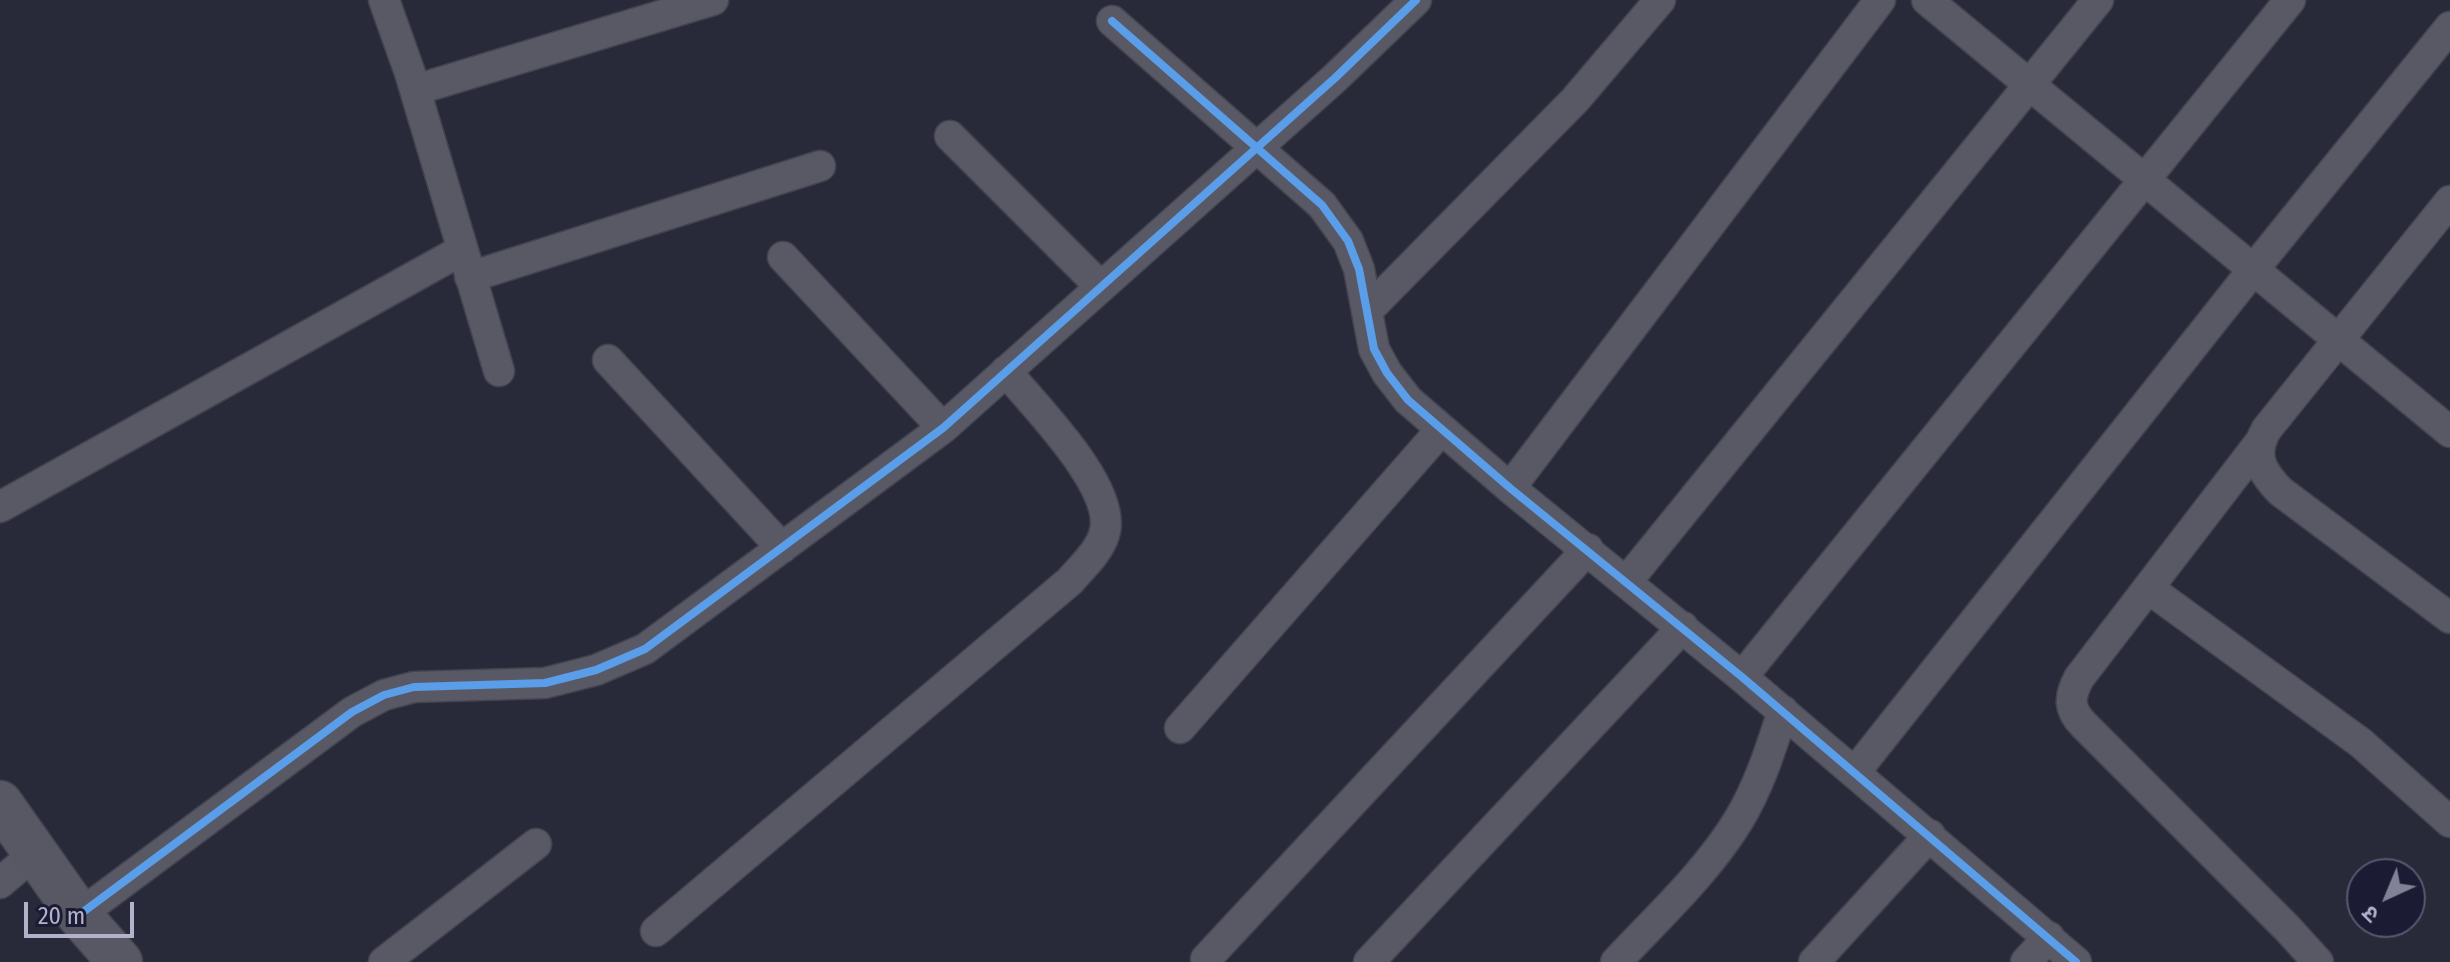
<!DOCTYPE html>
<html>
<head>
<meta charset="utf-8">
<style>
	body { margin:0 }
	#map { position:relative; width:2450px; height:962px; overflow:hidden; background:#282939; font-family:"Fira Sans Condensed","Noto Sans Devanagari",sans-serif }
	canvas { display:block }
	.north { position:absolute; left:2346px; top:858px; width:80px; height:80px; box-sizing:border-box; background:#1b1b34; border:2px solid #585770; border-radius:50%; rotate:224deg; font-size:22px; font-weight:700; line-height:32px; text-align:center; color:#b3b2ca }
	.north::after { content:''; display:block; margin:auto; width:28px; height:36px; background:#828297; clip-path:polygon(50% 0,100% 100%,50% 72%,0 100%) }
	.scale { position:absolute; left:24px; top:902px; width:110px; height:36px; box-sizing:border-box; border:4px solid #b3b2ca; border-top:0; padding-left:10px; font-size:24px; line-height:28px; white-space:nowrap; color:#b3b2ca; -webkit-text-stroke:6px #1b1b34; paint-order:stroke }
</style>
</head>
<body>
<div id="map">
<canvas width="2450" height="962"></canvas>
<div class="north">उ</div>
<div class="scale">20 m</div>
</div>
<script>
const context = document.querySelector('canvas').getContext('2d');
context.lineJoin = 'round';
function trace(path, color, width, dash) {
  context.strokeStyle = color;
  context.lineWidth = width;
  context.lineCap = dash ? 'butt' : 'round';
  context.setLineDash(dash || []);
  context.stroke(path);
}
const street = new Path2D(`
	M384,0L410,73L499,371
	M1927,0L2450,432
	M1112,21L1322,205L1348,241L1359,269L1374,349L1387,373L1408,400L1510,488L1742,677L2076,962
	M415,90L713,0
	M950,136L1101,287
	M2450,201L2266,430C2252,456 2261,471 2280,491L2450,618
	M783,257L943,428
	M470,277L820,166
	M1367,311L1575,100L1660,0
	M608,360L782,548
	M2261,441L2079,678C2069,697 2068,709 2084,725L2287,928L2318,962
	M1510,488L1880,0
	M0,507L462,250
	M1627,581L2098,0
	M2148,588L2361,743L2450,822
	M1742,677L2290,0
	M1180,728L1441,430
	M1855,772L2253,270L2450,27
	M0,883L34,854
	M79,915L352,712L384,695L414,687L545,683L596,670L645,649L943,428L1335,78L1416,0
	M656,931L1070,581C1082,567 1101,550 1105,531C1115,485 1034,406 1006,371
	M1206,959L1588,549
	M384,962L536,844
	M1369,962L1683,627
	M1616,962C1658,917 1706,873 1738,821C1759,787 1771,748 1783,711
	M1814,962L1930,835
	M2026,962L2049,937`);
const secondary = new Path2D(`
	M0,803L79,915L120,962`);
const cycleway = new Path2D(`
	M1112,21L1322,205L1348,241L1359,269L1374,349L1387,373L1408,400L1510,488L1742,677L2076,962
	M79,915L352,712L384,695L414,687L545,683L596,670L645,649L943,428L1335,78L1416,0`);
trace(street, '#434350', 33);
trace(secondary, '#434350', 47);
trace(street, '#595966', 30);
trace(secondary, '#585864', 44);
trace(cycleway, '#5a9eea', 8);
</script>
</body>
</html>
